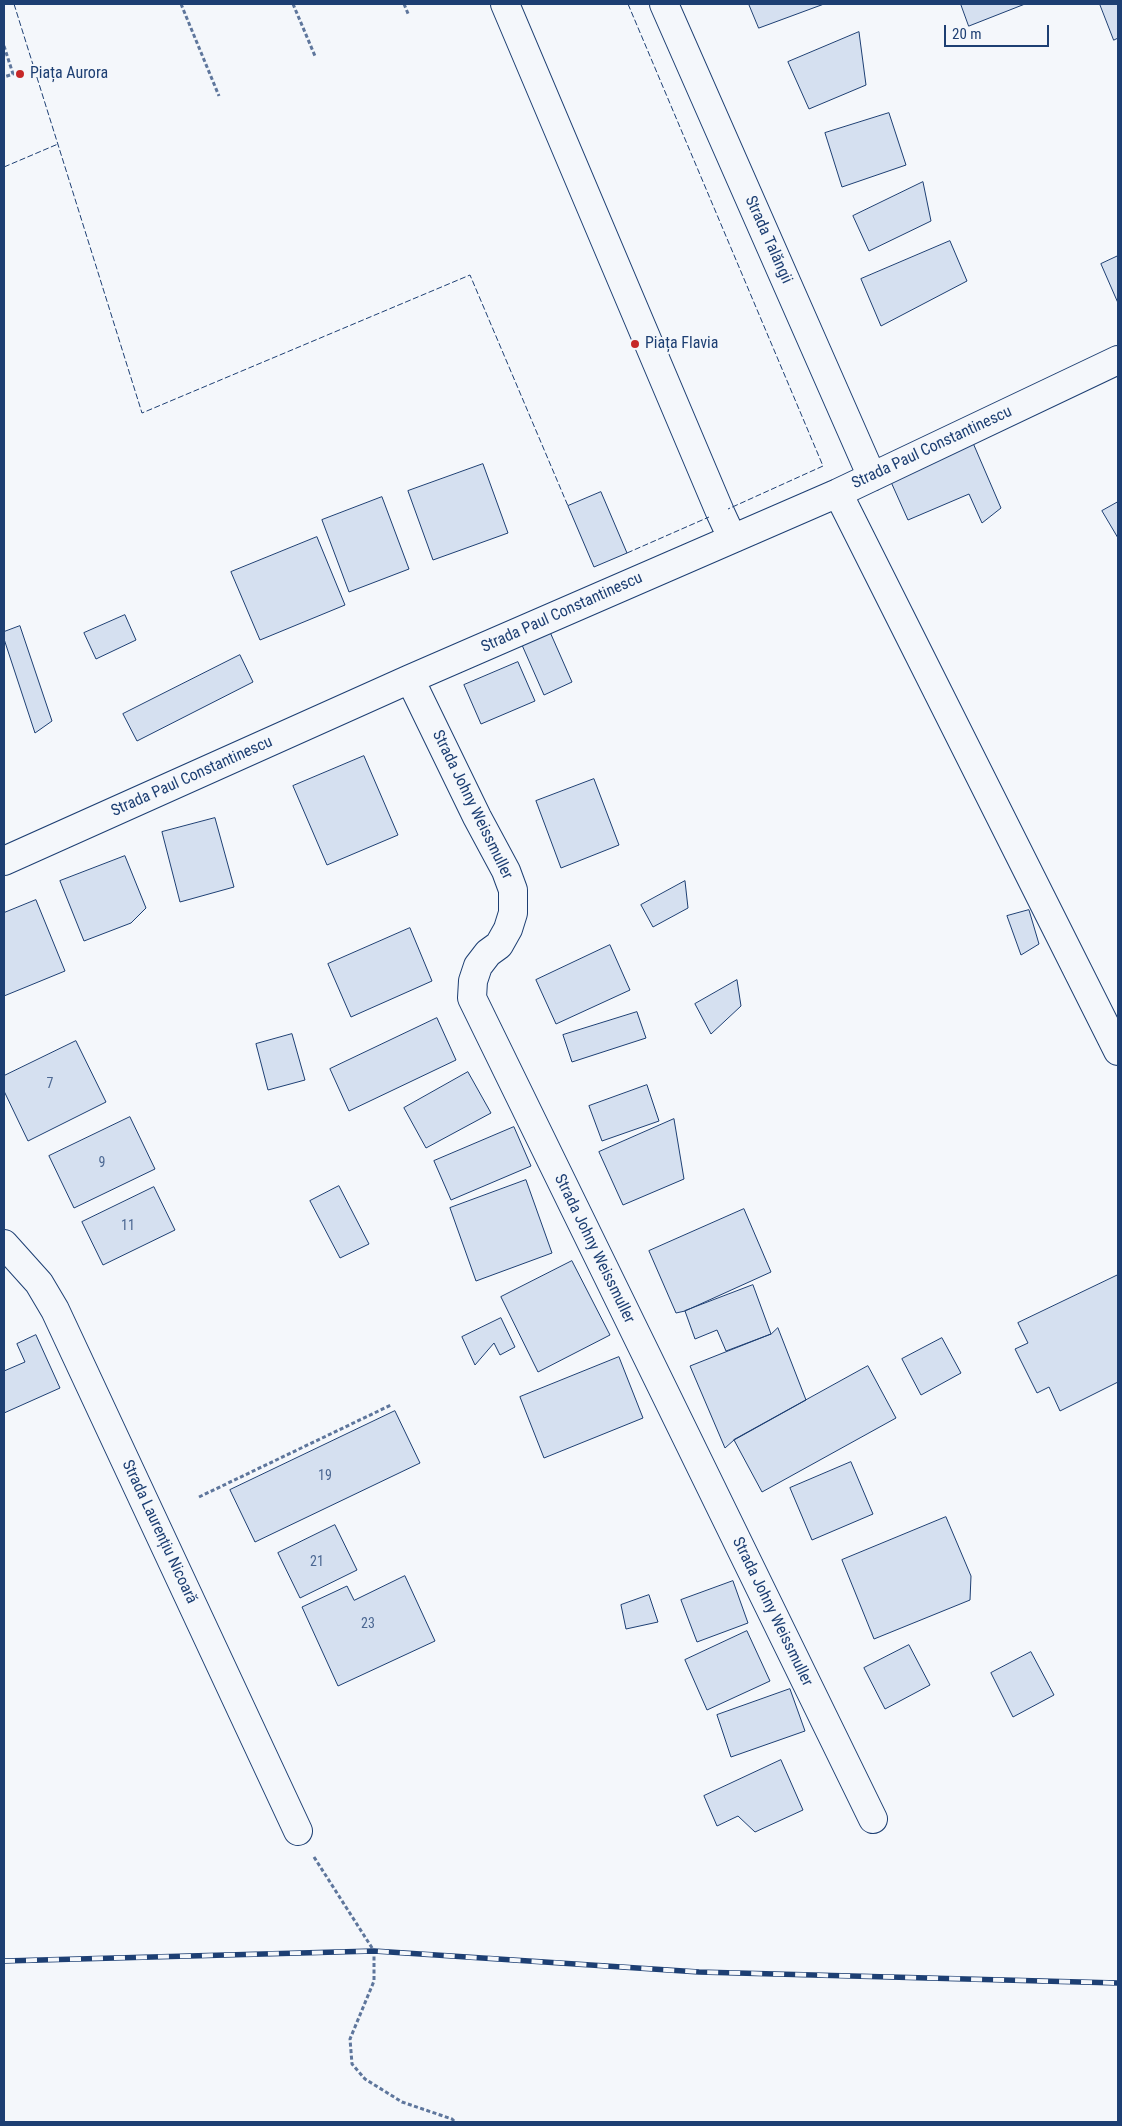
<!DOCTYPE html>
<html>
<head>
<meta charset="utf-8">
<style>
	body { margin:0 }
	#map { position:relative; width:1122px; height:2126px; overflow:hidden; background:#f4f7fb; font-family:"Roboto Condensed",sans-serif }
	canvas { display:block }
	.frame { position:absolute; inset:0; border:5px solid #1d3f73; pointer-events:none }
	.scale { position:absolute; left:944px; top:25px; width:105px; height:22px; box-sizing:border-box; border:2px solid #1d3f73; border-top:0; padding-left:6px; font-size:15px; line-height:18px; white-space:nowrap; color:#1d3f73; -webkit-text-stroke:4px #f4f7fb; paint-order:stroke }
</style>
</head>
<body>
<div id="map">
<canvas width="1122" height="2126"></canvas>
<div class="frame"></div>
<div class="scale">20 m</div>
</div>
<script>
const context = document.querySelector('canvas').getContext('2d');
context.lineJoin = 'round';
function fill(path, color) {
  context.fillStyle = color;
  context.fill(path, 'evenodd');
}
function trace(path, color, width, dash) {
  context.strokeStyle = color;
  context.lineWidth = width;
  context.lineCap = dash ? 'butt' : 'round';
  context.setLineDash(dash || []);
  context.stroke(path);
}
function write(font, color, halo, rows, align = 'center') {
  context.font = font + ' "Roboto Condensed",sans-serif';
  context.lineWidth = 4;
  context.setLineDash([]);
  context.textBaseline = 'middle';
  context.strokeStyle = halo;
  context.fillStyle = color;
  for (const [text, x, y, turn = 0] of rows) {
    context.save();
    context.translate(x, y);
    context.rotate((+turn || 0) * Math.PI / 180);
    context.textAlign = isNaN(turn) ? turn : align;
    if (halo) context.strokeText(text, 0, 0);
    context.fillText(text, 0, 0);
    context.restore();
  }
}
const building = new Path2D(`
	M749,4H824L759,28Z
	M961,4H1025L969,26Z
	M1100,4H1118V38L1114,40Z
	M859,32L866,85L809,109L788,62Z
	M889,113L906,165L842,187L825,133Z
	M923,182L931,221L869,251L853,216Z
	M950,241L967,281L881,326L861,279Z
	M1118,256V303L1101,264Z
	M970,436L1001,508L982,523L969,494L908,520L887,473Z
	M483,464L508,533L433,560L408,491Z
	M601,492L627,553L594,567L568,506Z
	M382,497L409,569L349,592L322,520Z
	M1118,502V538L1102,511Z
	M317,537L345,605L260,640L231,572Z
	M125,615L136,640L96,659L84,633Z
	M20,626L52,721L35,733L4,639V632Z
	M550,632L572,682L544,695L522,645Z
	M240,655L253,682L137,741L123,714Z
	M518,662L535,701L481,724L464,685Z
	M364,756L398,835L327,865L293,786Z
	M594,779L619,845L561,868L536,801Z
	M215,818L234,887L180,902L162,832Z
	M125,856L146,908L131,923L84,941L60,881Z
	M685,881L688,908L653,927L641,905Z
	M36,900L65,971L4,996V913Z
	M1029,910L1039,944L1021,955L1007,916Z
	M410,928L432,981L351,1017L328,964Z
	M610,945L630,990L556,1024L536,980Z
	M737,980L741,1006L711,1034L695,1004Z
	M637,1012L646,1038L572,1062L563,1035Z
	M437,1018L456,1060L349,1111L330,1069Z
	M292,1034L305,1080L268,1090L256,1044Z
	M76,1041L106,1102L28,1141L4,1091V1076Z
	M468,1072L491,1113L426,1148L404,1108Z
	M647,1085L659,1121L602,1141L589,1106Z
	M130,1117L155,1169L74,1208L49,1156Z
	M674,1119L684,1179L623,1205L599,1152Z
	M514,1127L531,1166L451,1200L434,1161Z
	M526,1180L552,1253L476,1281L450,1208Z
	M339,1186L369,1244L340,1258L310,1201Z
	M154,1187L175,1230L103,1265L82,1222Z
	M744,1209L771,1272L685,1311L676,1313L649,1251Z
	M572,1261L610,1335L538,1372L501,1297Z
	M1118,1275V1382L1060,1411L1049,1387L1037,1393L1015,1349L1028,1343L1018,1323Z
	M753,1285L771,1334L726,1351L717,1330L695,1339L685,1311Z
	M501,1318L515,1347L500,1355L494,1343L475,1365L462,1337Z
	M778,1328L806,1400L734,1440L725,1448L690,1366L771,1334Z
	M36,1335L60,1388L4,1413V1371L25,1362L17,1344Z
	M942,1338L961,1373L921,1395L902,1359Z
	M619,1357L643,1418L544,1458L520,1397Z
	M868,1366L896,1418L762,1492L734,1440Z
	M395,1411L420,1463L255,1542L230,1490Z
	M851,1462L873,1514L812,1540L790,1488Z
	M946,1517L971,1576L970,1600L874,1639L842,1560Z
	M335,1525L357,1570L300,1598L278,1553Z
	M405,1576L435,1641L338,1686L302,1607L347,1586L354,1600Z
	M733,1581L748,1623L697,1642L681,1600Z
	M649,1595L658,1622L626,1629L621,1605Z
	M747,1631L770,1681L707,1710L685,1660Z
	M909,1645L930,1685L885,1709L864,1668Z
	M1031,1652L1054,1695L1013,1717L991,1673Z
	M790,1689L805,1731L731,1757L717,1715Z
	M781,1760L803,1810L755,1832L738,1816L717,1826L704,1796Z`);
const path = new Path2D(`
	M181,4L219,96
	M293,4L315,56
	M404,4L409,16
	M4,46L13,74L4,77
	M199,1497L391,1405
	M314,1857L374,1951V1981L350,2039L352,2064L365,2079L402,2102L452,2119L455,2122`);
const minor = new Path2D(`
	M505,4L720,512L732,538
	M664,4L872,477
	M838,493L1118,1051
	M410,679L477,817L506,871L513,890V913L508,929L499,945L488,953L478,966L473,981L472,998L873,1819
	M4,861L410,679L838,493L1118,360
	M4,1244L39,1283L55,1310L298,1831`);
const rail = new Path2D(`
	M4,1961L374,1951L699,1972L1118,1983`);
const fence = new Path2D(`
	M14,4L142,413L470,275L568,506
	M628,4L823,466L728,509
	M4,167L58,144
	M627,553L709,517`);
const markers = [
	[20,74,5,"#c62828"],
	[635,344,5,"#c62828"]
];
const numberNames = [
	["7",50,1084],
	["9",102,1163],
	["11",128,1226],
	["19",325,1476],
	["21",317,1562],
	["23",368,1624]
];
const poiNames = [
	["Piața Aurora",30,74],
	["Piața Flavia",645,344]
];
const streetNames = [
	["Strada Talăngii",768,240,66],
	["Strada Paul Constantinescu",932,448,-25],
	["Strada Paul Constantinescu",562,613,-24],
	["Strada Paul Constantinescu",192,777,-24],
	["Strada Johny Weissmuller",472,805,64],
	["Strada Johny Weissmuller",594,1249,64],
	["Strada Laurențiu Nicoară",159,1532,65],
	["Strada Johny Weissmuller",772,1612,64]
];
fill(building, '#d5e0f0');
trace(building, '#1d3f73', 1);
trace(minor, '#1d3f73', 30);
trace(path, '#5e769c', 3, [4, 2.5]);
trace(minor, '#f4f7fb', 28);
trace(rail, '#1d3f73', 5.5);
trace(rail, '#f4f7fb', 4, [11]);
trace(fence, '#1d3f73', 1, [6, 2.5]);
for (const [x, y, r, color] of markers) {
  const dot = new Path2D();
  dot.arc(x, y, r, 0, 2 * Math.PI);
  context.fillStyle = color;
  context.fill(dot);
  trace(dot, '#f4f7fb', 2);
}
write('14px', '#4b6792', null, numberNames);
write('16px', '#1d3f73', '#f4f7fb', poiNames, 'left');
write('16px', '#1d3f73', '#f4f7fb', streetNames);
</script>
</body>
</html>
